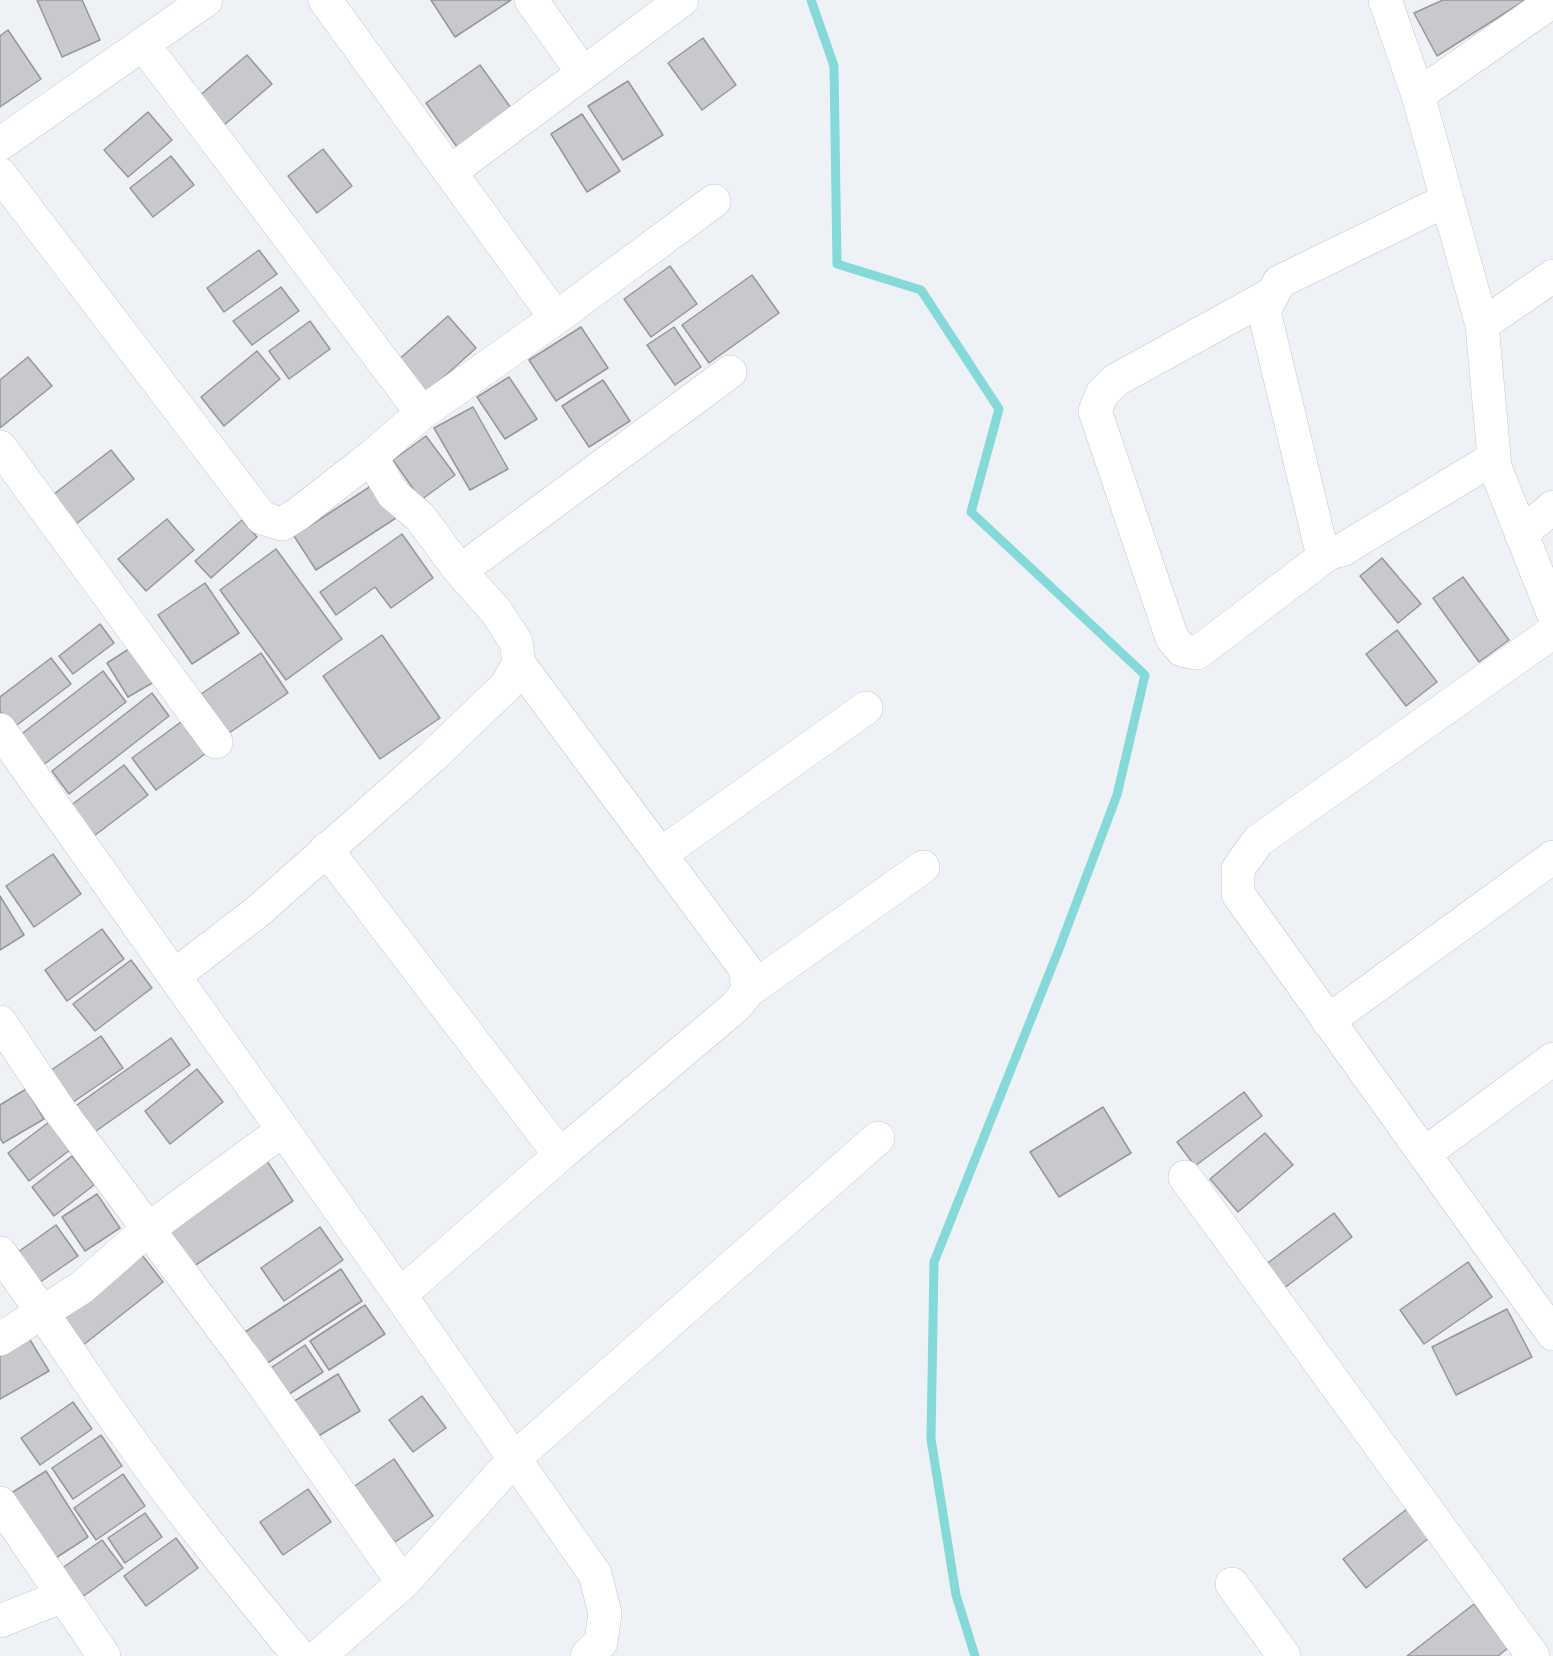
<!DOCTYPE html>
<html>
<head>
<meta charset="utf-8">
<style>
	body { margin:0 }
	canvas { display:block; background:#eef1f5 }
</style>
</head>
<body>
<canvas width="1553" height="1656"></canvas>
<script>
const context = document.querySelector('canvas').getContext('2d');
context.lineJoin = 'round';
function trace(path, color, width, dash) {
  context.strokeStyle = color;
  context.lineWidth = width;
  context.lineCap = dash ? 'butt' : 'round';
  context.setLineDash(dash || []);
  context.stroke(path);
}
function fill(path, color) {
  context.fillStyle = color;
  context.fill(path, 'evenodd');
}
const stream = new Path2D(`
	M811,0L834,66L837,264L921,290L999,409L971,512L1145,675L1117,795L1059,949L934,1262L931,1439L956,1595L975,1656`);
const building = new Path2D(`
	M37,0H82L100,40L62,57Z
	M431,0H511L455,37Z
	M1443,0H1523L1524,1L1437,56L1414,13Z
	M8,30L41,79L0,107V36Z
	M703,38L736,85L702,110L668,63Z
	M247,55L272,84L223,126L198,97Z
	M480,65L511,108L457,147L426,103Z
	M628,81L663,135L623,160L588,106Z
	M148,112L172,140L128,177L104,150Z
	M582,114L620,171L587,192L551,134Z
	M323,149L352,186L317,213L288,176Z
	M171,156L194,185L153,217L130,188Z
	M259,250L277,274L224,312L207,288Z
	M670,266L697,304L651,337L624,299Z
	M752,275L779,313L709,363L682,325Z
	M281,287L299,311L252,345L233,321Z
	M448,316L476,348L425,394L397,361Z
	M310,321L330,349L289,379L269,351Z
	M581,327L608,368L556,401L529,360Z
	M674,327L701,367L675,385L647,345Z
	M257,351L280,379L224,426L201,397Z
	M28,357L52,386L0,428V380Z
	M509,377L537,419L505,439L477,397Z
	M603,380L630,421L589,447L562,406Z
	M473,407L508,469L470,490L434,428Z
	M426,436L455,475L421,500L393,460Z
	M111,450L134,479L76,524L54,494Z
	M374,484L396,518L316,570L294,536Z
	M167,519L194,550L146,591L118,559Z
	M242,520L257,537L211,578L195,561Z
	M402,534L433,578L391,608L375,587L336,615L320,592Z
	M276,549L342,639L286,680L220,590Z
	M1382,558L1421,604L1398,623L1360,576Z
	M1463,577L1509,640L1479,662L1433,598Z
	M205,583L239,633L192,664L158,615Z
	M100,624L114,643L73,674L59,656Z
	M1397,630L1437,682L1406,706L1366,654Z
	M382,635L440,718L380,759L323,676Z
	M132,647L154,682L128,697L107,663Z
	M261,653L288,693L229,733L201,694Z
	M51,658L71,684L13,728L0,711V697Z
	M103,671L126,702L42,766L19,736Z
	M152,693L169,716L69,794L52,771Z
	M185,719L209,751L156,790L132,758Z
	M124,765L148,795L94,836L70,806Z
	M53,854L81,894L34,927L6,886Z
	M0,896L24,935L0,950Z
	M102,929L124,959L67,1001L45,970Z
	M131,960L152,988L95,1031L73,1004Z
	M101,1036L123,1068L66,1107L44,1075Z
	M171,1038L190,1065L89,1136L70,1110Z
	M197,1069L223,1102L170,1144L145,1111Z
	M26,1089L44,1119L3,1143L0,1138V1105Z
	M1244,1092L1262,1116L1195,1166L1177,1142Z
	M1103,1107L1131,1153L1059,1197L1030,1152Z
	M53,1119L74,1147L29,1181L8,1153Z
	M1265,1133L1293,1165L1238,1212L1210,1179Z
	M72,1156L94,1185L54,1216L32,1187Z
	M267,1161L293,1201L185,1272L159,1231Z
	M97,1194L120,1228L85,1251L62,1217Z
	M1334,1213L1352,1237L1283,1289L1265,1265Z
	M56,1225L78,1256L33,1287L11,1257Z
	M320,1227L343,1260L284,1301L261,1268Z
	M139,1251L163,1282L82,1346L57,1315Z
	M1468,1262L1492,1297L1424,1344L1400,1310Z
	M341,1269L362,1301L260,1368L239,1336Z
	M365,1305L385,1334L329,1370L310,1341Z
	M1507,1309L1532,1357L1456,1395L1432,1347Z
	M27,1335L49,1371L0,1399V1352Z
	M305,1345L323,1372L283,1398L265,1372Z
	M338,1374L360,1411L310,1441L288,1405Z
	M422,1396L446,1428L413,1452L389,1420Z
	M73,1402L92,1429L40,1465L21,1438Z
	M101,1435L122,1466L73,1499L52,1468Z
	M394,1459L433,1516L385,1549L346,1492Z
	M46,1471L88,1537L48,1563L5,1497Z
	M123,1474L145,1506L96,1540L74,1508Z
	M308,1489L331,1522L283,1555L260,1522Z
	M1407,1509L1429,1538L1366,1588L1343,1559Z
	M145,1513L162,1537L125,1563L108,1538Z
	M176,1538L198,1568L146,1606L124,1576Z
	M102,1540L123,1568L78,1600L58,1571Z
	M1474,1604L1508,1648L1498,1656H1407Z`);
const minor = new Path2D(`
	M325,0L556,318
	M531,0L583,73
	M1385,0L1418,95L1482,325L1553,276
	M143,44L422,413
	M1418,95L1553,1
	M0,144L206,0
	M450,172L682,0
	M0,174L262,518L282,524L298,514L371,457
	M1447,200L1279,282L1264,311L1320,544L1329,553L1342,550L1494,458
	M1272,294L1116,380L1102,394L1095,411L1172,638L1182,650L1197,653L1329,553
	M1482,325L1495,467L1553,613
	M0,447L216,742
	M1521,534L1553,507
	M460,571L730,372
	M1553,632L1258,841L1238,869V894L1553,1334
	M519,664L745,968L748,991L735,1007L560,1155
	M0,730L400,1295L595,1574L605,1613L601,1642L587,1656
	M326,849L560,1155L400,1295
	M661,854L866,708
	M174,976L257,912L432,757L506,686L519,664L516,642L496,611L460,571L420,517L393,494L371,457L422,413L556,318L714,201
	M748,991L923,867
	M1328,1021L1553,857
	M0,1022L58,1108L248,1363L403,1583
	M1424,1154L1553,1059
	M1185,1177L1533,1656
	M0,1253C46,1315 87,1381 133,1444C185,1517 242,1586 299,1656
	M0,1339L81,1288L147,1230L283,1130
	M0,1503L104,1656
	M1232,1584L1284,1656
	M0,1621L63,1596
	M319,1656L403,1583L515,1458L878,1138`);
trace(stream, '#85d9d9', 9);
fill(building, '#c9c8cd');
trace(building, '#97979b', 1.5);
trace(minor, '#c3c6ca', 34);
trace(minor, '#fff', 33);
</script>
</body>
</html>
